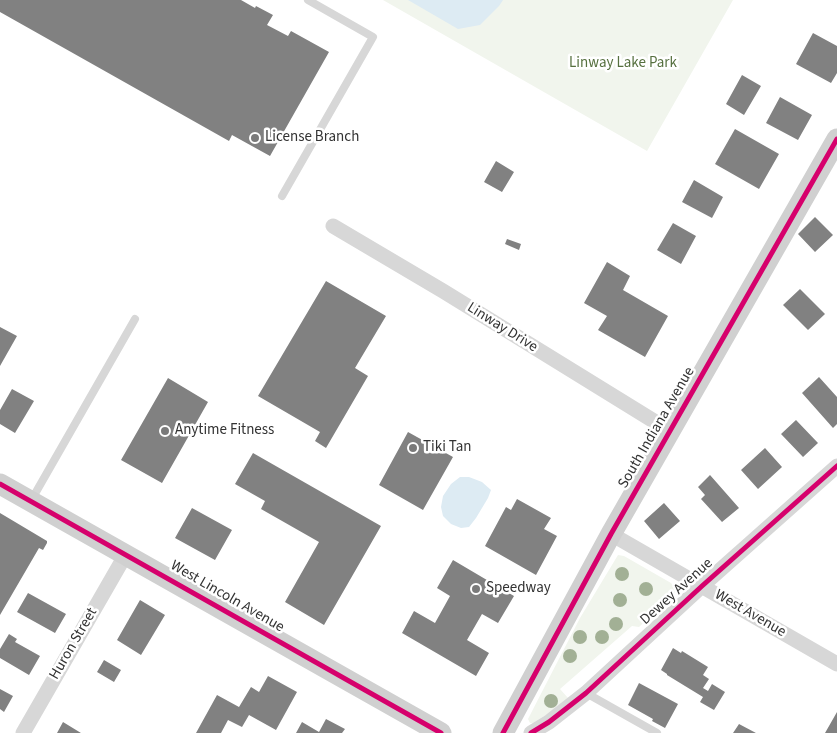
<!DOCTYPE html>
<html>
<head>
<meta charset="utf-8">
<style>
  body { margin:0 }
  canvas { display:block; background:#fff }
</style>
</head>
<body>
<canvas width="837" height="733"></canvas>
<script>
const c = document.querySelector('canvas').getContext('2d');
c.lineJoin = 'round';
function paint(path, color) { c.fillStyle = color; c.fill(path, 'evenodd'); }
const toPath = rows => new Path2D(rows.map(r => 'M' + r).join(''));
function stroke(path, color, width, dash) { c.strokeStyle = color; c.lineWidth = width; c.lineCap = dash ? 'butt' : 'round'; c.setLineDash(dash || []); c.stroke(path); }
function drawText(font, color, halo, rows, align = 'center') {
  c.font = font + ' "Source Sans 3",sans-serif'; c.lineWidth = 5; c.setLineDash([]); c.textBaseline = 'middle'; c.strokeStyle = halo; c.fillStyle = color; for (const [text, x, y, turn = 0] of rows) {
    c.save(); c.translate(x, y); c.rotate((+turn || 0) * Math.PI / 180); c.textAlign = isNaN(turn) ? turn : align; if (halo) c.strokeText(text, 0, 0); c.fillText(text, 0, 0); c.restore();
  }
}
const green = toPath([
  [383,0,733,0,647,151],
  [618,555,624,556,671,583,675,588,675,594,639,627,632,626,560,689,568,698,567,702,533,723,530,723,528,719,580,618]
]);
const water = toPath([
  [408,0,503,0,499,6,480,25,458,29],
  [460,477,469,477,482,482,491,490,488,498,476,518,469,527,461,528,451,524,443,516,441,507,443,496,451,484]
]);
const building = toPath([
  [0,0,241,0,255,8,256,6,273,15,267,25,288,36,291,31,329,52,270,156,232,135,229,141,0,12],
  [813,33,837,46,837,73,831,83,796,64],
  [742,75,761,86,744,115,726,104],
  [780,97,812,115,798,140,766,123],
  [735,129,779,154,759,189,715,164],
  [496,161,514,172,502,192,484,182],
  [694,180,723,197,712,218,682,202],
  [815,217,833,235,815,252,798,234],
  [673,223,696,236,681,264,657,250],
  [507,239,521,244,519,250,505,244],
  [607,262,630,276,623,290,668,316,645,357,598,330,607,316,584,303],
  [326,281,386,316,355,368,368,376,326,448,315,441,320,432,258,396],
  [800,289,825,314,808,330,783,305],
  [0,327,17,336,0,366],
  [819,377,837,397,837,424,833,428,802,393],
  [168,378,208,402,162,483,121,460],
  [12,389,34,401,15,433,0,424,0,410],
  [796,420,818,443,803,457,781,434],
  [408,432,453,457,423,510,379,485],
  [765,448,782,467,758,489,741,470],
  [253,453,381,526,324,625,285,602,319,542,261,509,265,501,235,484],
  [710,475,739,508,722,522,701,499,705,495,698,487],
  [517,499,551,518,544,529,557,536,536,575,485,546,506,507,511,510],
  [664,503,680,521,659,539,644,521],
  [192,508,232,530,215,560,175,538],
  [0,513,47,541,47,543,43,550,39,548,0,615],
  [453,560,514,596,498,623,482,614,467,640,489,653,476,676,402,633,414,611,435,623,450,596,437,588],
  [28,593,66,614,55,633,17,612],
  [140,600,165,615,141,655,117,640],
  [9,634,17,639,15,642,40,656,29,675,0,658,0,649],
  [673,648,681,653,682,651,708,667,703,675,709,679,703,688,708,691,712,684,725,692,714,710,700,702,703,697,667,675,667,674,661,670],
  [104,660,121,670,114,682,97,672],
  [268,676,297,692,276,730,249,715,242,727,228,720,221,733,196,733,217,695,239,707,251,687,259,692],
  [639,683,678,704,665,728,652,721,653,719,628,705],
  [0,689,13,696,4,712,0,709],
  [837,712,837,733,825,733],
  [326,719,345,729,342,733,296,733,302,722,319,732],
  [63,722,81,733,57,733],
  [739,724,756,733,733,733]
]);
const lane = toPath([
  [282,196,373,37,308,0],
  [32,499,135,319],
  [586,693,657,733]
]);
const street = toPath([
  [333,226,443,291,670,431],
  [611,534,837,664],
  [23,733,126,554],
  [531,733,549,722,586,693,702,586,837,466]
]);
const secondary = toPath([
  [0,484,441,733],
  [503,733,611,534,837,139]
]);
const cycleway = toPath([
  [0,484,441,733],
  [503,733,611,534,837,139],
  [531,733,549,722,586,693,702,586,837,466]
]);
const trees = [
  [622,574],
  [646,589],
  [620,600],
  [616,624],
  [580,637],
  [602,637],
  [570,656],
  [551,701]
];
const markers = [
  [255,138,5,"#7a7a7a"],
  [165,431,5,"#7a7a7a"],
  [413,448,5,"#7a7a7a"],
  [476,589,5,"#7a7a7a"]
];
const parkNames = [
  ["Linway Lake Park",623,64]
];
const poiNames = [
  ["License Branch",265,138],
  ["Anytime Fitness",175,431],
  ["Tiki Tan",423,448],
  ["Speedway",486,589]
];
const streetNames = [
  ["Linway Drive",502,328,32],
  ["South Indiana Avenue",657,428,-60],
  ["Dewey Avenue",677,592,-42],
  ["West Lincoln Avenue",227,597,30],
  ["West Avenue",750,614,30],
  ["Huron Street",74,644,-60]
];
paint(green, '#f1f5ed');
paint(water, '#ddebf3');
paint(building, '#818181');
stroke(lane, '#d7d7d7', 8);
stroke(street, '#d7d7d7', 15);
stroke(secondary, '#d0d0d0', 21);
stroke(cycleway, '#d6006c', 5);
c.fillStyle = '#a2b095';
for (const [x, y] of trees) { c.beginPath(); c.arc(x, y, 7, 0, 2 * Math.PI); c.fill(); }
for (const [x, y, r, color] of markers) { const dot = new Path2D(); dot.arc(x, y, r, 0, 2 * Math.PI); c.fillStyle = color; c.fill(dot); stroke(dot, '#fff', 2); }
drawText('15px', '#56703f', '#fff', parkNames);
drawText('15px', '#333', '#fff', poiNames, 'left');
drawText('15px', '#333', '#fff', streetNames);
</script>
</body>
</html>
